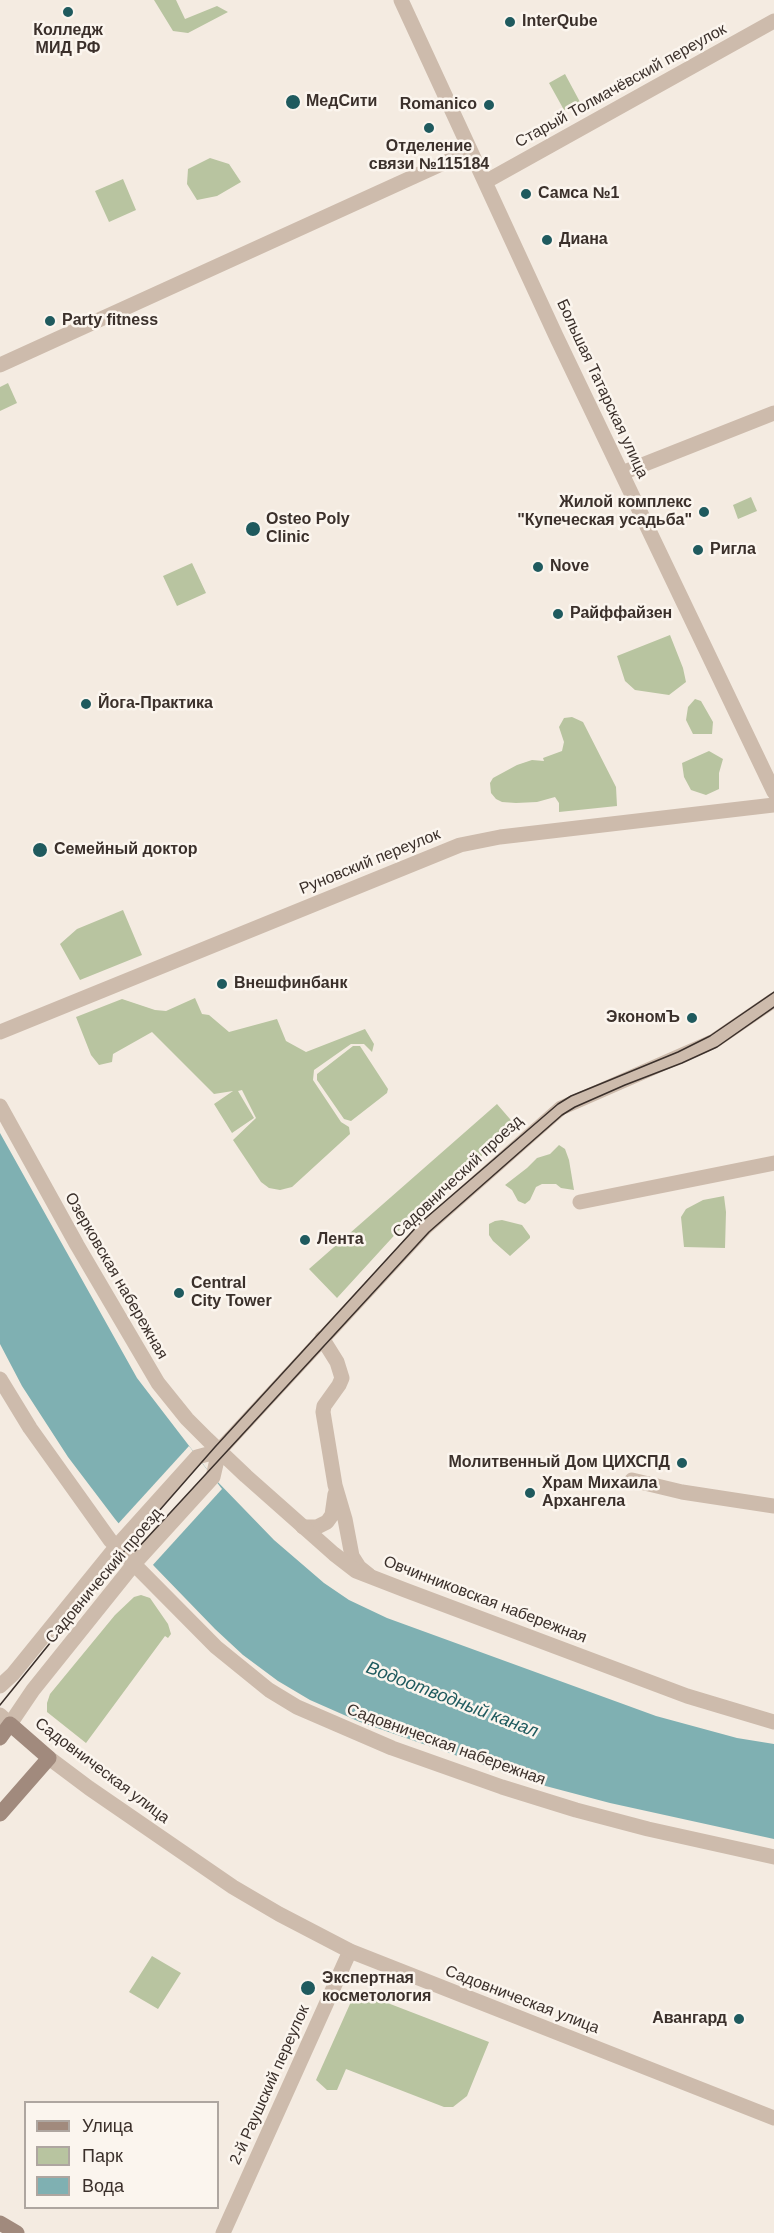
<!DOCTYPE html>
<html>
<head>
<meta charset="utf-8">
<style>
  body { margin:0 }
  #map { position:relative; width:774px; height:2233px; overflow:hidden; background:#f4ebe1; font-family:Helvetica,sans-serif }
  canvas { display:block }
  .legend { position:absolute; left:24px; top:2101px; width:195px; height:108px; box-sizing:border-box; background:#fbf5ee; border:2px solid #aea6a0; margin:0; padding:8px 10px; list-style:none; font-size:18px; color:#3b302b }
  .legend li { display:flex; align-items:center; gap:12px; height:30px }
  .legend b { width:30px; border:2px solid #aea6a0 }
</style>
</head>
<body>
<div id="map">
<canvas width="774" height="2233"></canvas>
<ul class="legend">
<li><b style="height:8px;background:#a18a7d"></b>Улица</li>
<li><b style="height:16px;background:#b8c4a0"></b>Парк</li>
<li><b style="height:16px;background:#7fb0b2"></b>Вода</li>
</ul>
</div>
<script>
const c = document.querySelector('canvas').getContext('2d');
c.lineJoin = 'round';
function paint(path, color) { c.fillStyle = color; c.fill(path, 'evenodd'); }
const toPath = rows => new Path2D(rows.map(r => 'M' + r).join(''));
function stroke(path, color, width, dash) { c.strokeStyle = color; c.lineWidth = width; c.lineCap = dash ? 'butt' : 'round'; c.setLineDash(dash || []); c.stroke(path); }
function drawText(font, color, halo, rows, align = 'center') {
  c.font = font + ' Helvetica,sans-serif'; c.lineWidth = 5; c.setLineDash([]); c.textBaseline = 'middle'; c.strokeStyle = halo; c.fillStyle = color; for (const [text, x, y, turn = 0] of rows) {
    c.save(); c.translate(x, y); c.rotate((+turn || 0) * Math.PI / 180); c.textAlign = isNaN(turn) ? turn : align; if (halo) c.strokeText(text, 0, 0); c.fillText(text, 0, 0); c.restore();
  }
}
const green = toPath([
  [154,0,176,0,185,19,217,6,228,12,188,33,173,31],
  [565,74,580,102,564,110,549,83],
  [210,158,229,164,241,182,217,196,197,200,187,184,188,169],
  [123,179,136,210,109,222,95,191],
  [8,383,17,403,0,411,0,387],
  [751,497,757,511,738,519,733,505],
  [192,563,206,593,177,606,163,576],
  [670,635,683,668,686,682,669,695,635,690,625,681,617,656],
  [695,699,701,701,713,722,712,734,693,734,686,720,688,707],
  [572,717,583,722,616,787,617,806,559,812,559,803,555,797,537,802,516,803,502,802,496,799,491,793,490,783,493,778,517,765,532,760,544,761,543,758,562,751,564,742,559,727,564,718],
  [709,751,723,759,719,773,719,789,706,795,691,790,684,777,682,763],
  [123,910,142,955,80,980,60,944,77,929],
  [195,998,202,1014,209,1015,229,1032,277,1019,286,1041,306,1052,365,1029,374,1044,372,1052,364,1044,351,1044,314,1070,313,1080,341,1122,349,1127,350,1134,292,1187,280,1190,269,1188,261,1182,233,1140,256,1118,242,1090,238,1091,254,1118,232,1133,214,1104,233,1091,214,1094,152,1032,113,1054,112,1062,99,1065,91,1055,76,1017,122,999,155,1010,166,1011],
  [353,1046,360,1046,388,1089,387,1093,351,1121,344,1119,317,1080,317,1074],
  [497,1104,516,1126,412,1216,337,1298,309,1269],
  [559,1145,565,1149,569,1160,574,1190,561,1188,556,1184,542,1184,536,1187,530,1200,525,1204,518,1201,512,1190,505,1185,527,1168,537,1158,550,1154],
  [724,1196,726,1212,725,1248,684,1247,681,1217,686,1209,703,1200],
  [502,1220,522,1225,530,1236,530,1238,510,1256,493,1241,489,1235,489,1224,495,1221],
  [141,1595,150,1598,168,1624,171,1634,168,1638,165,1636,86,1743,47,1712,47,1703,50,1694,115,1615,134,1597],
  [152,1956,181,1973,158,2009,129,1992],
  [359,1992,489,2042,467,2096,453,2107,444,2107,346,2069,337,2090,327,2090,316,2080,354,1995]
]);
const water = toPath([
  [0,1133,137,1378,213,1477,274,1540,324,1583,349,1600,387,1618,656,1716,737,1738,774,1744,774,1839,610,1803,538,1784,360,1722,310,1700,278,1681,243,1655,215,1629,154,1566,115,1519,68,1457,22,1386,0,1344]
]);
const pier = toPath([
  [189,1446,222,1489,151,1567,117,1525]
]);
const minor = toPath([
  [401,0,556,336,774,792],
  [485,182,774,21],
  [0,365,470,151],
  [622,473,774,413],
  [0,1032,460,845,500,837,774,805],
  [580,1202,774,1163],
  [322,1338,337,1362,342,1378,339,1385,324,1406,323,1412,335,1485,345,1519,352,1556,359,1567,369,1575],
  [219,1451,425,1228,561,1108,714,1041,774,1000],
  [632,1480,682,1492,774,1506],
  [303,1527,317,1527,327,1522,332,1515,335,1494],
  [223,2233,350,1951]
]);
const tertiary = toPath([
  [0,1106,77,1245,158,1383,187,1419,207,1439,246,1476,334,1554,356,1571,405,1590,687,1696,774,1722],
  [0,1379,30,1428,110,1540,216,1647,269,1690,297,1707,392,1748,502,1787,576,1810,648,1829,774,1857],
  [0,1686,13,1674,116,1547,197,1457,219,1451],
  [0,1715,10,1724,33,1690,134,1564,213,1477,219,1451],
  [49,1758,89,1788,233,1887,279,1914,350,1951,774,2118]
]);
const secondary = toPath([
  [0,1738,10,1724,49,1758,0,1814],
  [0,2223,17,2233]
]);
const tram = toPath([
  [135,1551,429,1232,562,1115,575,1107,625,1085,682,1063,717,1047,774,1007],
  [0,1705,130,1544,215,1447,420,1223,558,1104,571,1096,678,1052,710,1036,774,992]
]);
const markers = [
  [68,12,6,"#1f5a5e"],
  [510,22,6,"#1f5a5e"],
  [293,102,8,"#1f5a5e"],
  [489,105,6,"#1f5a5e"],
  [429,128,6,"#1f5a5e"],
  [526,194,6,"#1f5a5e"],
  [547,240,6,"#1f5a5e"],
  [50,321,6,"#1f5a5e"],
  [704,512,6,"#1f5a5e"],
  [253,529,8,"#1f5a5e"],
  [698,550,6,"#1f5a5e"],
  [538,567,6,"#1f5a5e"],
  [558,614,6,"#1f5a5e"],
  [86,704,6,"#1f5a5e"],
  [40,850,8,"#1f5a5e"],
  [222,984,6,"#1f5a5e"],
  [692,1018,6,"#1f5a5e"],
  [305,1240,6,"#1f5a5e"],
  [179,1293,6,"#1f5a5e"],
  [682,1463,6,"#1f5a5e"],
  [530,1493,6,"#1f5a5e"],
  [308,1988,8,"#1f5a5e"],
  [739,2019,6,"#1f5a5e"]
];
const poiNames = [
  ["InterQube",522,22],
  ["Колледж",68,31,"center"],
  ["МИД РФ",68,49,"center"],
  ["МедСити",306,102],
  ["Romanico",477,105,"right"],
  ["Отделение",429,147,"center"],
  ["связи №115184",429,165,"center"],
  ["Самса №1",538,194],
  ["Диана",559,240],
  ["Party fitness",62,321],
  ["Жилой комплекс",692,503,"right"],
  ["\"Купеческая усадьба\"",692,521,"right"],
  ["Osteo Poly",266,520],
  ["Clinic",266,538],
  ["Ригла",710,550],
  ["Nove",550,567],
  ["Райффайзен",570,614],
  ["Йога-Практика",98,704],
  ["Семейный доктор",54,850],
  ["Внешфинбанк",234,984],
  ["ЭкономЪ",680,1018,"right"],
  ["Лента",317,1240],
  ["Central",191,1284],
  ["City Tower",191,1302],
  ["Молитвенный Дом ЦИХСПД",670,1463,"right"],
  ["Храм Михаила",542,1484],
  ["Архангела",542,1502],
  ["Экспертная",322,1979],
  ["косметология",322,1997],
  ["Авангард",727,2019,"right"]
];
const streetNames = [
  ["Старый Толмачёвский переулок",621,86,-29],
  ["Большая Татарская улица",602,389,65],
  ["Руновский переулок",370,862,-22],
  ["Садовнический проезд",458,1177,-43],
  ["Озерковская набережная",116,1276,60],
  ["Садовнический проезд",104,1576,-50],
  ["Овчинниковская набережная",485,1600,21],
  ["Садовническая набережная",446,1745,20],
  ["Садовническая улица",102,1771,37],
  ["Садовническая улица",522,2000,21],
  ["2-й Раушский переулок",270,2085,-66]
];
const waterNames = [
  ["Водоотводный канал",452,1700,21]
];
paint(green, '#b8c4a0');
paint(water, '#7fb0b2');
paint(pier, '#f4ebe1');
stroke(minor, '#cdbbac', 15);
stroke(tertiary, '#cdbbac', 15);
stroke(secondary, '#a18a7d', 15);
stroke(tram, '#3b302b', 1.5);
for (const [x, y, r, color] of markers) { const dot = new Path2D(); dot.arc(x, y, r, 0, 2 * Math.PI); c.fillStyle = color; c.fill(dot); stroke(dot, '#fbf5ee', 2); }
drawText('bold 16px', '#3b302b', '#fbf5ee', poiNames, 'left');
drawText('16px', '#3b302b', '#fbf5ee', streetNames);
drawText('italic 18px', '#1f5a5e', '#fbf5ee', waterNames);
</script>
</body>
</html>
